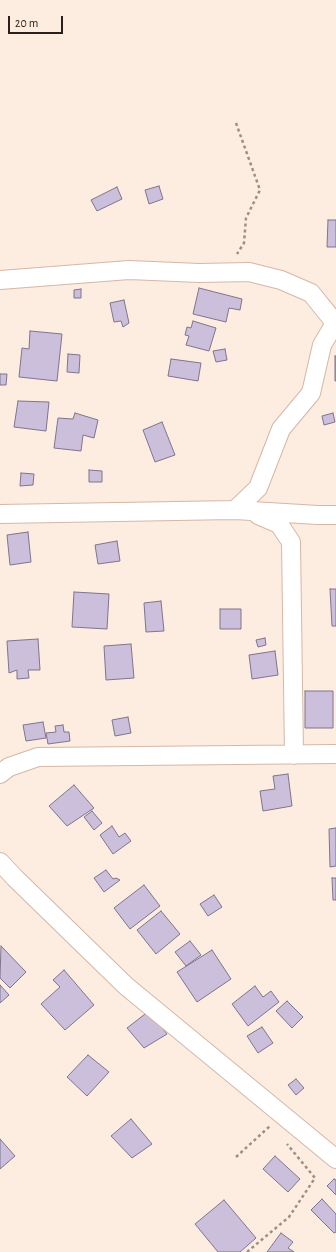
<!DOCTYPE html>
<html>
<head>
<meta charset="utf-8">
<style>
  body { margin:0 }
  #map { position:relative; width:336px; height:1252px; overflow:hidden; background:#fdece0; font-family:"Alegreya Sans",sans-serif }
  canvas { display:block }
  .scale { position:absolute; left:8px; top:16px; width:55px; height:18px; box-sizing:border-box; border:2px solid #2a2019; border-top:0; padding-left:5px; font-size:12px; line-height:14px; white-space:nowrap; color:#2a2019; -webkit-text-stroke:3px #fdece0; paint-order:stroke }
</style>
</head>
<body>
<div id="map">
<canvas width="336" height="1252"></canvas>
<div class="scale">20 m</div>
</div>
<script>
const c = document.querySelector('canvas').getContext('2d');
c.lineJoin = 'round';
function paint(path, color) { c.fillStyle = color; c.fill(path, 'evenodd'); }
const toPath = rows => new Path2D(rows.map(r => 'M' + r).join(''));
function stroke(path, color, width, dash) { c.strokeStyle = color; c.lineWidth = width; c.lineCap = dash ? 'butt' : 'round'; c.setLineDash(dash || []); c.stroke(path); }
const building = toPath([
  [159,186,163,199,149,204,145,190,159,186],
  [117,187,122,199,97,211,91,200,117,187],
  [328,220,336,220,336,247,327,247,328,220],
  [199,288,242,299,240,310,229,308,226,322,193,314,199,288],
  [81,289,81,298,74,298,74,290,81,289],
  [124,300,129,323,123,327,121,321,114,322,110,303,124,300],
  [193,321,216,328,209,351,186,345,189,336,185,335,187,327,191,328,193,321],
  [30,331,62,334,57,381,19,377,22,348,29,349,30,331],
  [225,349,227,360,216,362,213,351,225,349],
  [68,354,80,355,79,373,67,372,68,354],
  [335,356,336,356,336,381,335,381,335,356],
  [171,359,201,363,198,381,168,376,171,359],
  [0,374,7,374,6,385,0,385,0,374],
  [18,401,49,402,46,431,14,427,18,401],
  [75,413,98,420,94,438,83,435,81,451,54,448,58,418,73,419,75,413],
  [333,413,335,422,324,425,322,416,333,413],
  [162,422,175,455,155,462,143,430,162,422],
  [89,470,102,471,102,482,89,482,89,470],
  [21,473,34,474,33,485,20,486,21,473],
  [28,532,31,562,10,565,7,535,28,532],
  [117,541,120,561,98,564,95,545,117,541],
  [330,589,336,589,336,626,332,626,330,589],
  [74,592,109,594,107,629,72,627,74,592],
  [161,601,164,631,146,632,144,603,161,601],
  [220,609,241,609,241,629,220,629,220,609],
  [265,638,266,645,258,647,256,640,265,638],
  [38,639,40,670,28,670,29,678,17,679,17,670,9,673,7,641,38,639],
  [131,644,134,678,106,680,104,646,131,644],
  [275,651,278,675,252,679,249,655,275,651],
  [305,691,333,691,333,728,305,728,305,691],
  [128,717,131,733,115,736,112,720,128,717],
  [43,722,46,738,26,741,23,725,43,722],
  [63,725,64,732,69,732,70,741,48,744,46,733,56,732,55,726,63,725],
  [288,774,292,806,263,811,260,791,275,789,273,776,288,774],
  [74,785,94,808,67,826,49,806,74,785],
  [92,811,102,823,94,830,84,817,92,811],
  [112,826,119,837,125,833,131,841,113,854,100,835,112,826],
  [336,828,336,866,330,867,329,829,336,828],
  [106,870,113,879,116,878,120,880,104,892,94,878,106,870],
  [332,878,336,878,336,900,333,900,332,878],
  [144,885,160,906,130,929,114,908,144,885],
  [214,895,222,907,208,916,200,904,214,895],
  [161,911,180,934,156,954,137,930,161,911],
  [190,941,201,955,186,966,175,952,190,941],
  [1,946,26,972,10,988,0,978,1,946],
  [212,950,231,979,197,1002,177,972,212,950],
  [64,970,94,1005,65,1030,41,1004,60,987,53,980,64,970],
  [0,985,9,995,0,1003,0,985],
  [255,986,263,997,271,991,279,1002,248,1026,232,1004,255,986],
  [287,1001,303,1017,292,1028,276,1011,287,1001],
  [149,1011,167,1034,144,1048,127,1028,149,1011],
  [262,1027,273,1043,258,1053,247,1036,262,1027],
  [88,1055,109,1072,87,1096,67,1077,88,1055],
  [296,1079,304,1088,296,1095,288,1085,296,1079],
  [131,1119,152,1144,132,1158,111,1136,131,1119],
  [0,1139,15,1156,0,1169,0,1139],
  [275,1156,300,1179,288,1192,263,1169,275,1156],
  [334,1179,336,1180,336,1195,327,1186,334,1179],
  [322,1199,336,1214,336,1232,334,1233,311,1210,322,1199],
  [224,1200,256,1238,240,1252,218,1252,195,1224,224,1200],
  [281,1233,293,1242,288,1248,294,1252,267,1252,281,1233]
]);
const path = toPath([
  [236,123,260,190,246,218,244,243,237,254],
  [236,1157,270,1126],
  [247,1252,289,1217,315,1178,287,1144]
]);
const minor = toPath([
  [0,280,129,270,199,273,249,272,281,280,311,293,336,324],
  [235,510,258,488,281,429,311,393,322,345,335,323],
  [0,514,235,510,318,515,336,515],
  [258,515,279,524,291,542,294,755],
  [0,774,9,767,38,757,336,754],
  [0,862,15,878,126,986,336,1159]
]);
paint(building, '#cbbfdb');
stroke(building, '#7f748d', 1);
stroke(minor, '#d4b8a6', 20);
stroke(path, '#9d8f86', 2.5, [3, 3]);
stroke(minor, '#fff', 18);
</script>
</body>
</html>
